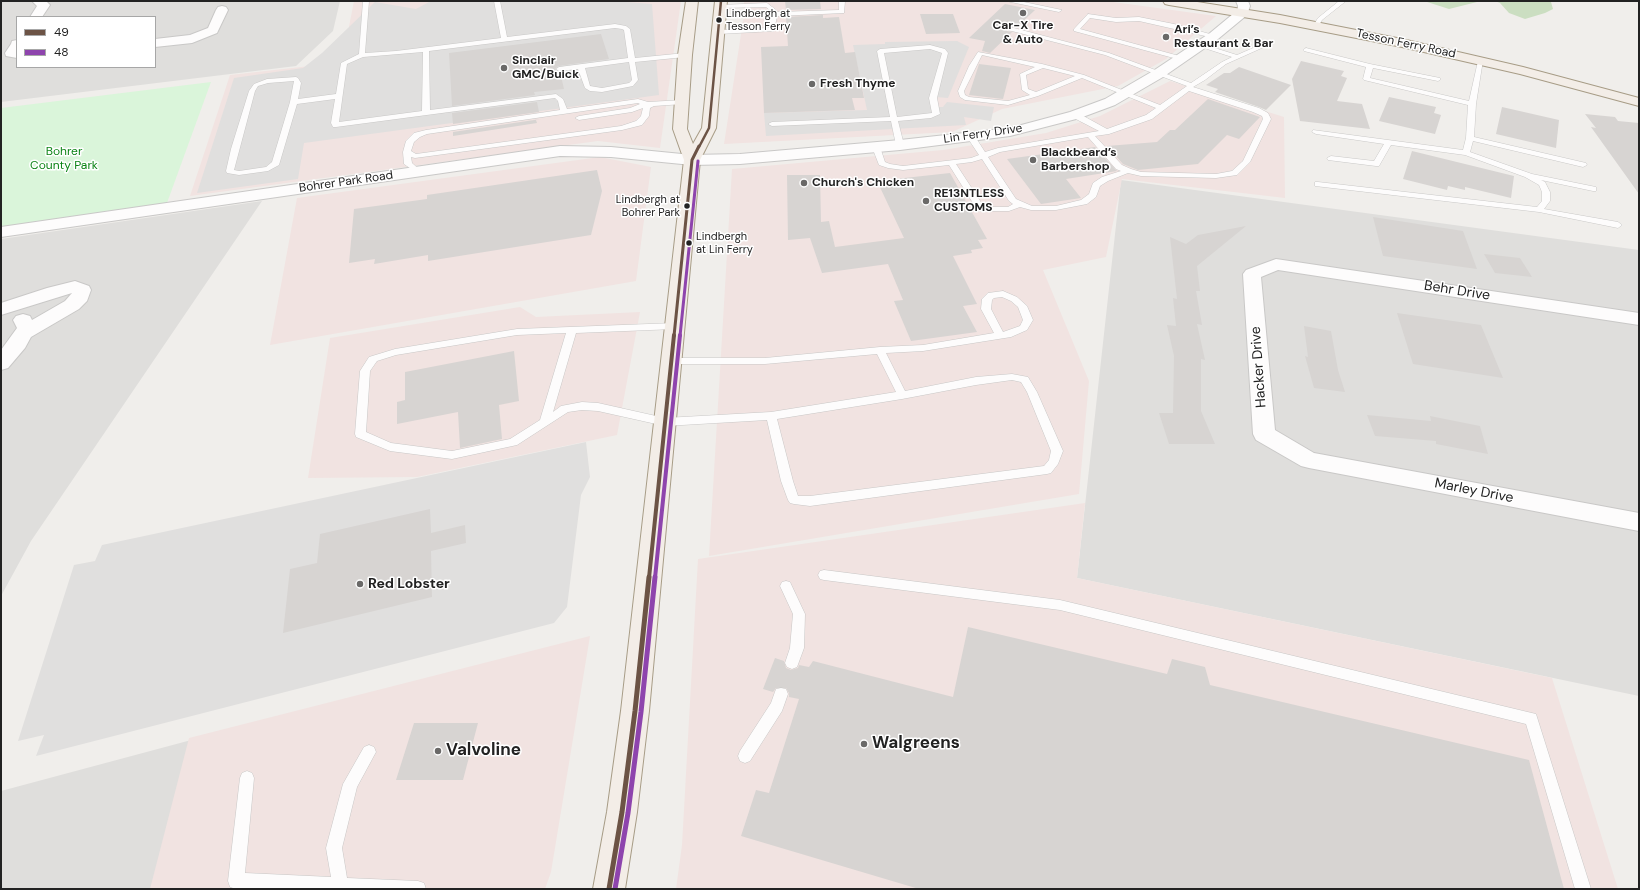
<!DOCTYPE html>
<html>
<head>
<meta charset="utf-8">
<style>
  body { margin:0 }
  #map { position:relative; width:1640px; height:890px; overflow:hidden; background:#f0eeeb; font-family:"DM Sans",sans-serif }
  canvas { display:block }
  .frame { position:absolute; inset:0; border:2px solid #222; pointer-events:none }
  .legend { position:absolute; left:16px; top:16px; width:140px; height:52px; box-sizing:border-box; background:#fff; border:1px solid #a7a7a7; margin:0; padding:5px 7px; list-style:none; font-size:12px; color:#222 }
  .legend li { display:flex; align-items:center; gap:8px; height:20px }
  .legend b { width:20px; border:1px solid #a7a7a7 }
</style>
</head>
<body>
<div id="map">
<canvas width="1640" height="890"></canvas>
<div class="frame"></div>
<ul class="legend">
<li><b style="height:5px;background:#6c5345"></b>49</li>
<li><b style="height:5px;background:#8e44ad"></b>48</li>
</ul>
</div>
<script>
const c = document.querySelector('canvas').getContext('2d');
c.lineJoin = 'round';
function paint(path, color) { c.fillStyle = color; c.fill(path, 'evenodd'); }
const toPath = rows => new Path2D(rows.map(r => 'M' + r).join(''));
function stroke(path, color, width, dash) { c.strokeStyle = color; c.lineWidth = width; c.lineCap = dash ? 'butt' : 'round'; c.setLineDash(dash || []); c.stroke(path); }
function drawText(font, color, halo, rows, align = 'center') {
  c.font = font + ' "DM Sans",sans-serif'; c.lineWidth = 3; c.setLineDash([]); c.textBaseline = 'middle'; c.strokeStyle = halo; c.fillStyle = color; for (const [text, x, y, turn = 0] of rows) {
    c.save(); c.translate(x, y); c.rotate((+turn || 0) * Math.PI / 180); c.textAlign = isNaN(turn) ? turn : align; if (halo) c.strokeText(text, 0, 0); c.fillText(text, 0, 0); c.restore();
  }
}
const residential = toPath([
  [1,1,340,1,333,31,296,66,1,102],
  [17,17,155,17,155,67,17,67],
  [1121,180,1639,250,1639,696,1077,578],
  [262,201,31,541,1,596,1,239],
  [195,739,168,889,1,889,1,791]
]);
const commercial = toPath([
  [354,1,681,1,660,148,598,141,190,196,230,75,328,64,346,42],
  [744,1,1106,1,1216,16,1166,59,1118,86,1002,109,952,132,724,144,744,15],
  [1170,81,1284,117,1285,198,1122,179,1106,257,1043,270,1089,381,1079,494,709,556,732,169,943,150,1046,133,1100,116],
  [600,157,651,167,636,281,270,345,297,198],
  [520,307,536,317,640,312,617,435,417,477,308,478,330,338],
  [1085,503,1077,578,1552,678,1618,889,676,889,682,845,698,559],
  [590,636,551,872,545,889,150,889,189,738]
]);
const forest = toPath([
  [1424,1,1481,1,1449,9],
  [1495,1,1548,1,1551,2,1553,9,1545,13,1525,19,1509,13,1500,3]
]);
const park = toPath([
  [211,82,167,203,1,228,1,108]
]);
const parking = toPath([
  [431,1,614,1,652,4,659,95,304,143,298,179,197,193,234,78,303,68,322,53,375,2,416,9],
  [957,41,969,47,948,98,936,97,935,99,939,107,943,107,947,102,994,107,991,121,964,117,966,125,766,136,764,113,867,110,853,45,885,44,885,42],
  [586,442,590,477,581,495,567,607,554,623,36,756,44,735,18,741,74,565,95,561,102,545]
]);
const building = toPath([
  [785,1,820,1,821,9,786,10],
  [1005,4,1035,10,1017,27,1010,26,1006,28,1007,31,1012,32,990,53,982,51,985,41,969,38],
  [920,14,953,14,960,33,926,34],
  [823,15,823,18,839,17,845,53,855,52,864,98,852,98,855,110,764,113,761,47,788,46,786,17],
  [601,34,609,59,558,66,555,69,560,72,564,89,534,92,535,95,452,106,449,53],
  [1301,61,1344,71,1341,76,1347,78,1337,101,1362,104,1370,129,1300,121,1292,79],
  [979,64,1011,68,1003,99,969,95],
  [1239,67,1291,85,1266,110,1259,107,1215,92,1218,89,1206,85,1224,73,1230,73],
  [1389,97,1436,107,1434,113,1441,115,1435,134,1379,121],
  [1208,99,1260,117,1239,139,1227,135,1198,164,1138,170,1123,164,1107,146,1157,142,1170,130,1175,130],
  [537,102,539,112,453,124,452,113],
  [1502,107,1559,120,1556,148,1496,134],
  [1585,114,1615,117,1618,121,1639,123,1639,194,1591,127,1596,128],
  [541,119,536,120,537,123,453,136,453,132],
  [1095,147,1117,171,1066,179,1081,198,1041,204,1007,159],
  [1412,151,1514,176,1511,198,1465,187,1465,190,1448,186,1447,190,1403,179],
  [597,170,602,191,591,235,428,261,428,255,374,264,375,259,349,263,354,209,427,199,427,195],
  [950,173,987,239,978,240,983,248,971,250,972,253,953,256,977,304,963,306,977,332,911,341,894,301,903,300,888,264,822,273,810,238,788,240,787,175,820,175,821,222,829,221,835,247,904,238,877,181],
  [1373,217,1463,231,1477,269,1383,256],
  [1246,226,1197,266,1200,291,1196,291,1202,325,1197,324,1205,360,1201,359,1201,411,1215,444,1169,444,1159,413,1173,413,1174,356,1167,325,1176,326,1173,298,1177,299,1170,237,1186,244,1198,235],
  [1484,254,1520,258,1532,277,1495,273],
  [1397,313,1481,325,1503,378,1413,364],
  [1304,326,1331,331,1338,370,1345,392,1314,388,1305,356,1308,357],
  [514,351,519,401,499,405,502,439,460,448,458,412,397,424,397,402,405,400,405,372],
  [1367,415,1431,421,1430,416,1480,426,1488,454,1436,444,1436,441,1375,436],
  [430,509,431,533,465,525,466,543,431,551,432,597,283,633,290,569,317,563,320,534],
  [968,627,1167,674,1172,659,1205,667,1210,685,1529,760,1564,889,919,889,741,836,756,790,769,793,799,699,789,697,789,693,786,688,776,688,773,692,763,689,775,658,784,661,786,668,791,670,798,668,799,665,809,667,813,661,953,697],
  [414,723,478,723,463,780,396,780]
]);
const service = toPath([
  [363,1,369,1,365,53,396,51,501,38,494,1,500,1,507,37,615,24,626,26,630,29,635,58,685,53,688,55,685,57,635,62,638,80,633,86,602,92,590,91,585,88,578,69,559,71,556,69,559,67,628,58,624,30,622,29,615,28,429,51,430,110,556,94,563,99,567,109,638,99,648,102,683,100,687,102,683,104,654,106,650,108,649,116,642,125,622,130,415,158,411,157,412,163,421,171,417,173,404,164,403,152,406,141,414,133,426,130,560,110,558,101,555,98,336,127,333,127,331,123,335,99,297,104,279,165,268,171,239,175,227,173,226,171,231,149,249,91,254,84,267,79,296,77,298,78,301,83,298,99,336,94,341,63,359,54,363,1],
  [423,52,422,111,339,122,347,64,363,57,423,52],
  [629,62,632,80,629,83,602,88,590,86,585,68,629,62],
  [294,81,290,102,272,162,266,167,239,171,234,170,255,91,258,86,268,83,294,81],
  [638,103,640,104,630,108,579,116,575,118,579,120,632,112,643,108,641,116,636,121,621,126,416,154,411,151,414,142,420,137,427,134,638,103],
  [839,1,845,1,844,13,777,16,774,31,719,34,716,32,719,30,769,28,771,11,766,7,721,8,719,7,719,5,767,3,776,10,777,12,839,10,839,1],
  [1006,1,1019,1,1062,10,1059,12,1006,1],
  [1339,1,1346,1,1322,20,1318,27,1314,27,1313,26,1318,18,1339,1],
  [1088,14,1116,18,1139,17,1174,24,1217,36,1214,38,1139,21,1116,22,1090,18,1080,29,1183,57,1184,58,1181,60,1074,31,1074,29,1088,14],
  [1010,27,1109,53,1191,83,1222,62,1232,57,1198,46,1198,44,1202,44,1237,55,1260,45,1264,45,1264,47,1226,64,1205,80,1193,87,1259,108,1268,113,1271,119,1250,162,1237,175,1216,178,1141,176,1128,173,1108,181,1100,186,1096,197,1087,204,1056,210,1031,210,1020,207,1009,211,978,211,949,165,903,170,888,168,879,165,872,147,876,145,880,147,885,162,890,164,903,166,971,158,979,155,967,137,968,135,974,135,985,152,998,148,1099,131,1072,117,1072,113,1078,113,1107,129,1146,115,1156,108,1082,78,1038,96,1008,105,965,100,960,97,958,91,969,66,978,52,1042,64,1084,75,1160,105,1187,86,1105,55,1008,30,1007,29,1010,27],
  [982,55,1035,67,1020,74,1022,90,1030,95,1008,101,969,97,965,95,964,91,982,55],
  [1043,68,1075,76,1036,92,1028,89,1026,75,1043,68],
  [1189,91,1253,112,1262,116,1263,119,1243,161,1232,171,1216,174,1141,172,1131,169,1122,165,1095,136,1109,134,1152,119,1189,91],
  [1088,137,1116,169,1121,171,1102,177,1093,183,1089,194,1081,200,1056,206,1032,206,1016,199,988,157,1000,152,1088,137],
  [982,159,1009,201,1013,204,1008,207,984,207,956,164,972,162,982,159],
  [930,45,945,49,948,53,937,98,940,114,931,118,898,121,904,145,903,147,897,147,896,145,891,121,772,126,768,124,772,122,890,117,877,51,880,49,930,45],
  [930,49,942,53,929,98,932,113,897,117,884,53,930,49],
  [1306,48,1370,64,1440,78,1440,80,1438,81,1373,68,1370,78,1469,101,1478,61,1483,60,1476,104,1474,137,1586,163,1587,165,1583,167,1473,141,1470,152,1532,174,1596,187,1596,191,1593,191,1541,180,1545,182,1550,192,1550,201,1544,209,1618,222,1622,225,1618,228,1539,212,1315,186,1315,182,1318,182,1537,207,1542,201,1542,192,1539,185,1525,177,1465,155,1391,145,1379,166,1376,166,1328,160,1327,158,1331,156,1374,161,1384,144,1316,134,1312,132,1313,130,1463,150,1466,138,1468,105,1364,80,1363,79,1366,67,1304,51,1303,50,1306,48],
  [1003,291,1017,297,1027,306,1033,320,1027,330,1011,337,923,351,886,353,905,391,976,377,1012,374,1028,377,1037,392,1063,451,1058,464,1051,473,1047,474,810,506,794,504,790,503,788,500,781,481,767,420,665,426,598,411,582,410,568,412,517,445,452,459,390,451,356,437,355,434,360,371,369,357,395,349,517,329,675,323,680,326,675,329,576,333,553,412,561,406,582,402,598,403,665,418,771,412,896,392,877,354,765,364,671,364,666,361,671,358,765,358,880,347,923,345,994,333,981,309,982,299,988,293,1003,291],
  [1002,297,1011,301,1018,307,1023,320,1020,326,1003,332,991,309,992,300,994,298,1002,297],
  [566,333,540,420,510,439,452,451,391,443,366,432,370,371,377,361,396,355,517,335,566,333],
  [1012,380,1021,382,1027,392,1051,451,1049,460,1044,466,810,496,798,496,793,481,777,419,902,399,976,385,1012,380],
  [824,570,1060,600,1536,714,1591,889,1575,889,1526,724,1060,610,824,580,820,579,818,575,820,571,824,570],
  [786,581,790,582,805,614,804,648,797,667,792,669,787,667,785,663,790,648,793,614,780,586,782,582,786,581],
  [781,688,786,689,788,694,782,711,750,761,745,763,740,761,738,756,740,751,771,703,776,689,781,688],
  [369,745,374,747,376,752,357,787,342,848,347,878,418,881,424,883,426,889,236,889,230,887,228,881,240,778,242,773,247,771,252,773,254,778,245,873,331,877,326,848,343,784,364,747,369,745]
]);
const minor = toPath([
  [32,1,46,1,50,5,42,17,30,17,37,6,32,1],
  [222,6,226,7,228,10,217,33,192,43,155,47,155,39,190,35,208,28,216,10,218,7,222,6],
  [1243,8,1247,9,1249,12,1247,15,1218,39,1163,77,1115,105,1080,118,1010,136,900,150,740,164,692,165,611,157,560,156,1,237,1,227,560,146,611,147,692,155,740,154,900,140,1010,128,1070,112,1105,99,1153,71,1210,33,1239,9,1243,8],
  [17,40,17,58,6,56,5,53,11,44,12,41,17,40],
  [1276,259,1639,313,1639,325,1278,270,1261,277,1275,430,1314,453,1639,513,1639,531,1309,468,1301,466,1256,440,1253,434,1243,274,1246,270,1276,259],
  [75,281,89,286,91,290,87,301,79,309,31,337,25,348,8,368,1,370,1,350,17,328,13,320,16,316,23,314,30,316,32,320,65,301,72,293,1,315,1,303,47,288,75,281]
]);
const tertiary = toPath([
  [1236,1,1248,1,1250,6,1247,15,1239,15,1237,12,1238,6,1236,1]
]);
const primary = toPath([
  [686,1,698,1,692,55,687,129,693,144,702,128,715,1,727,1,716,128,700,160,649,711,637,812,625,889,593,889,607,812,621,711,684,160,673,129,678,55,686,1],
  [1163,1,1191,1,1280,15,1402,39,1523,67,1639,98,1639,106,1520,74,1402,47,1280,23,1169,5,1165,4,1163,1]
]);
const bus1Far3 = toPath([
  [699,147,709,128,721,1]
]);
const bus1Far2 = toPath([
  [674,336,692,160,699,146]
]);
const bus1Far1 = toPath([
  [649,578,674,335]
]);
const bus1 = toPath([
  [609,889,622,812,635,711,649,577]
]);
const bus2Far2 = toPath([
  [680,336,698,161]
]);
const bus2Far1 = toPath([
  [655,578,680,335]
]);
const bus2 = toPath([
  [615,889,628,813,641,712,655,577]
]);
const markers = [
  [1023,13,4,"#6a6968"],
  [719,20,3.5,"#222"],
  [1166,37,4,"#6a6968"],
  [504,68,4,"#6a6968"],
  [812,84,4,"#6a6968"],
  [1033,160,4,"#6a6968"],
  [804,183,4,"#6a6968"],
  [926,201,4,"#6a6968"],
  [687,206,3.5,"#222"],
  [689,243,3.5,"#222"],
  [360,584,4,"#6a6968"],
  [864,744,4,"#6a6968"],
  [438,751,4,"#6a6968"]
];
const farBusnames = [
  ["Lindbergh at",726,14],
  ["Tesson Ferry",726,27],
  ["Lindbergh at",680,200,"right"],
  ["Bohrer Park",680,213,"right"],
  ["Lindbergh",696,237],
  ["at Lin Ferry",696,250]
];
const farPoinames = [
  ["Car-X Tire",1023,26,"center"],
  ["& Auto",1023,40,"center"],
  ["Ari’s",1174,30],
  ["Restaurant & Bar",1174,44],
  ["Sinclair",512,61],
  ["GMC/Buick",512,75],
  ["Fresh Thyme",820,84],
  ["Blackbeard’s",1041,153],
  ["Barbershop",1041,167],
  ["Church's Chicken",812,183],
  ["RE13NTLESS",934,194],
  ["CUSTOMS",934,208]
];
const farStreetnames = [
  ["Tesson Ferry Road",1406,44,12],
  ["Lin Ferry Drive",983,134,-8],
  ["Bohrer Park Road",346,182,-8]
];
const farParknames = [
  ["Bohrer",64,152],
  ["County Park",64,166]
];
const streetNames = [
  ["Behr Drive",1457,291,9],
  ["Hacker Drive",1259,367,-94],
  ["Marley Drive",1474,491,11]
];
const poiNames = [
  ["Red Lobster",368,584]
];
const nearPoinames = [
  ["Walgreens",872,744],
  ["Valvoline",446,751]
];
paint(residential, '#dfdedc');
paint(commercial, '#f1e3e1');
paint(forest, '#cbdec1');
paint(park, '#daf5da');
paint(parking, '#e0dfde');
paint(building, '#d7d4d2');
stroke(service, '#c9c8c7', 1);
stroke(minor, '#c9c8c7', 2);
stroke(tertiary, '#c9c8c7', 2);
stroke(primary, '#a79c86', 2);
paint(service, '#fdfcfc');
paint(minor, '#fdfcfc');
paint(tertiary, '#fdfcfc');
paint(primary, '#f3ede7');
stroke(bus1Far3, '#6c5345', 2.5);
stroke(bus1Far2, '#6c5345', 3);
stroke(bus1Far1, '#6c5345', 4);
stroke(bus1, '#6c5345', 5);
stroke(bus2Far2, '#8e44ad', 3);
stroke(bus2Far1, '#8e44ad', 4);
stroke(bus2, '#8e44ad', 5);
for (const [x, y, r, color] of markers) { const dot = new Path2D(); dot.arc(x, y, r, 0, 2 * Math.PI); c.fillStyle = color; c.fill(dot); stroke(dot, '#fff', 1.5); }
drawText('11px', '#222', '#fff', farBusnames, 'left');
drawText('bold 12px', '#222', '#fff', farPoinames, 'left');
drawText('12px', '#222', '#fff', farStreetnames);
drawText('12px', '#0c8416', '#fff', farParknames);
drawText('14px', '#222', '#fff', streetNames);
drawText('bold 14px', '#222', '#fff', poiNames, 'left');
drawText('bold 17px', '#222', '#fff', nearPoinames, 'left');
</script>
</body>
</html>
